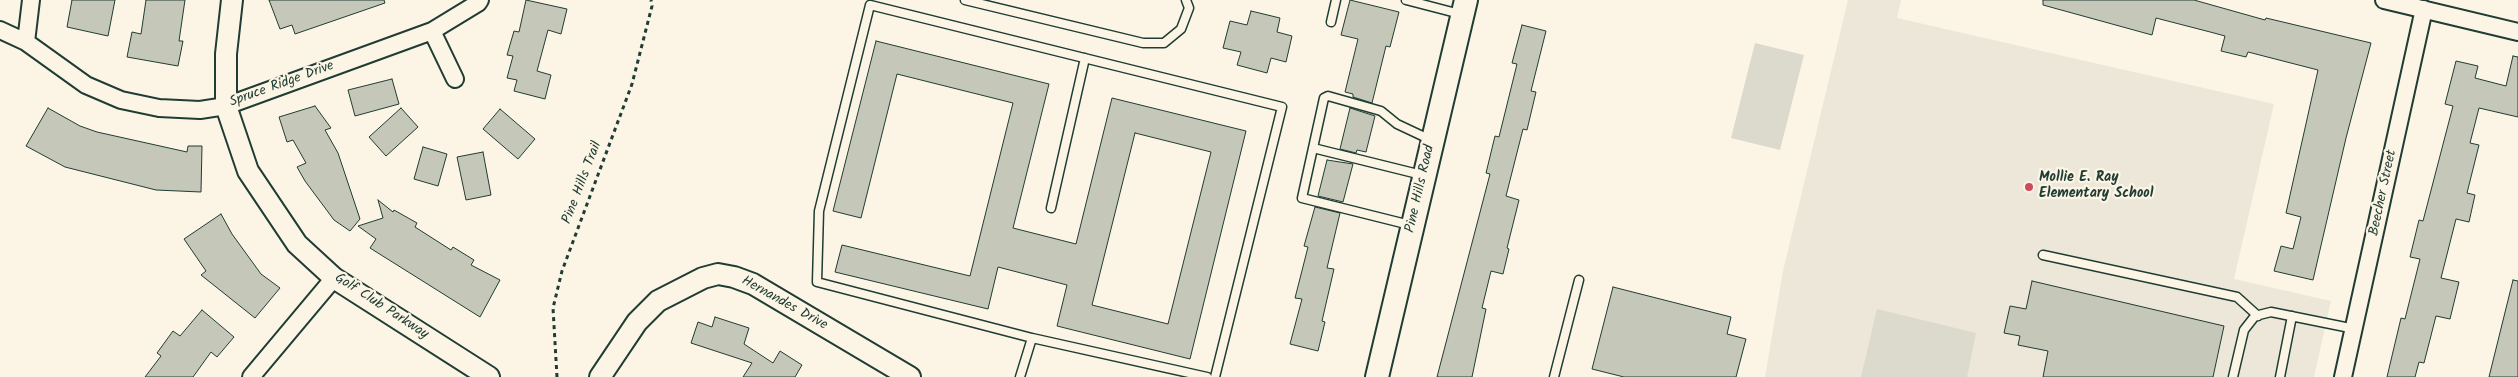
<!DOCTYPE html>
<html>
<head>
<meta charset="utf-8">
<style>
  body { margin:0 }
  canvas { display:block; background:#fcf5e5 }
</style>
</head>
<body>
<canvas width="2518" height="377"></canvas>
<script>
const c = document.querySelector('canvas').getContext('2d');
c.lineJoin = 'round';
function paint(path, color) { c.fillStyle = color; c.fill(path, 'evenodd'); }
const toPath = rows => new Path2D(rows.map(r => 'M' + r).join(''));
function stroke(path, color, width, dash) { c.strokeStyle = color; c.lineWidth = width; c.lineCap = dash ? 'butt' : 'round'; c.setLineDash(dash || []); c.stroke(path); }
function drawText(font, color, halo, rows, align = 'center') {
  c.font = font + ' Kalam,sans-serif'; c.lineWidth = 4.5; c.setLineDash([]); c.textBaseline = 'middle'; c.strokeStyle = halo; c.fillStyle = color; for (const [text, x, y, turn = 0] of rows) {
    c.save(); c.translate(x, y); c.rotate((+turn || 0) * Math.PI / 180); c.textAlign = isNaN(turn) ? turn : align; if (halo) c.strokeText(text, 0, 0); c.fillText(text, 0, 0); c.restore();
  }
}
const built = toPath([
  [1848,0,1901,0,1897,18,2274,104,2234,279,2331,301,2314,377,1765,377,1783,271]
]);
const green = toPath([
  [1755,43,1804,55,1780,150,1731,138],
  [1877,309,1976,333,1967,377,1861,377]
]);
const building = toPath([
  [72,0,115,0,108,36,67,27,72,0],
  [146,0,185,0,179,41,183,41,178,66,127,57,132,32,141,34,146,0],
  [269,0,384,0,385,3,295,34,292,25,280,29,269,0],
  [526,0,567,9,561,34,548,30,537,71,551,75,545,99,514,91,517,80,507,78,513,56,507,55,514,31,519,32,526,0],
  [1350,0,1399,12,1390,47,1386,46,1372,103,1353,97,1353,94,1345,92,1358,39,1341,35,1350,0],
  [2043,0,2194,0,2265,20,2266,18,2371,43,2346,138,2313,280,2274,271,2281,246,2293,249,2301,217,2286,213,2318,70,2248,52,2246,57,2221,51,2225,36,2214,33,2156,18,2152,35,2043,5,2043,0],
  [1251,11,1280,18,1277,32,1292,36,1286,62,1271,58,1267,73,1237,65,1241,52,1223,48,1230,21,1247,25,1251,11],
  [1522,25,1546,31,1531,91,1536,92,1527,130,1523,129,1506,196,1519,200,1507,248,1509,249,1503,274,1491,271,1482,308,1486,309,1472,377,1437,377,1490,174,1486,173,1495,136,1499,137,1517,64,1512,63,1522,25],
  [876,41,1049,84,1013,228,1076,244,1112,98,1246,131,1190,359,1057,326,1067,285,998,267,988,309,835,272,842,245,970,276,1013,103,897,74,861,218,833,211,876,41],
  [1135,133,1211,152,1168,324,1092,305,1135,133],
  [2513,56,2518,57,2518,117,2479,108,2470,143,2479,145,2467,193,2475,195,2469,222,2456,219,2441,278,2459,282,2450,319,2436,316,2424,363,2419,362,2415,377,2387,377,2401,318,2405,319,2420,259,2410,257,2419,220,2423,221,2453,106,2445,104,2456,61,2478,66,2475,78,2506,86,2513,56],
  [392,79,399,104,355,116,348,90,392,79],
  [315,106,331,128,325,130,338,153,360,219,350,231,334,220,305,181,297,167,306,163,293,140,287,142,279,117,315,106],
  [48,108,80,126,97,132,187,152,188,146,202,146,201,192,156,190,65,167,26,146,48,108],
  [401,108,418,127,386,156,369,137,401,108],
  [1350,108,1375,116,1366,152,1357,150,1356,153,1340,149,1350,108],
  [500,109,535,139,518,159,483,129,500,109],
  [423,147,447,154,438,186,414,179,423,147],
  [483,152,491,195,466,200,457,157,483,152],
  [1327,160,1353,164,1343,202,1318,196,1327,160],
  [378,200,393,212,394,210,417,223,415,227,451,250,453,247,474,260,471,265,500,280,480,317,370,248,376,239,358,226,383,218,378,200],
  [1315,207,1340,213,1327,268,1334,269,1322,321,1325,322,1318,351,1290,344,1302,299,1295,298,1308,247,1304,246,1315,207],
  [221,214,232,234,261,274,280,288,255,318,201,275,206,271,184,239,221,214],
  [2513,280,2518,281,2518,377,2489,377,2513,280],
  [2032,281,2224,326,2213,377,2043,377,2048,351,2018,345,2020,336,2004,333,2010,306,2026,309,2032,281],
  [1613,287,1731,317,1727,334,1746,339,1736,377,1624,377,1592,369,1613,287],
  [202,310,234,337,217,357,211,352,193,377,145,377,161,356,157,353,173,331,180,336,202,310],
  [715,317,749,328,744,344,773,363,780,351,802,365,795,377,743,377,752,363,691,343,698,322,712,327,715,317]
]);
const path = toPath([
  [557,377,553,308,562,271,632,84,652,6,651,0]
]);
const service = toPath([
  [965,0,1143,43,1164,43,1181,29,1189,8,1186,0],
  [1406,0,1460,14],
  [1331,22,1336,0],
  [1313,148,1422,175],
  [1051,208,1085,58],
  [1410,225,1302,198,1324,98,1328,96,1381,111,1397,124,1431,140],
  [2043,255,2237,297,2258,316],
  [1020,377,1032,338],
  [1207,377,1032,338,817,282,819,211,870,5,1282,107,1215,377],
  [1554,377,1579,280],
  [2233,377,2244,330,2255,316,2271,312,2355,329],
  [2280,377,2292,316]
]);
const minor = toPath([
  [2384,0,2518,32],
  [0,30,26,42,86,85,121,100,159,108,200,110,226,106,432,31,478,3,480,0],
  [432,31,455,79],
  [26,42,31,0],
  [251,377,334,278],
  [2343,377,2424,9]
]);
const tertiary = toPath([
  [232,0,226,54,226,106,248,171,297,244,334,278,489,377],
  [600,377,637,322,658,301,703,278,718,274,734,277,753,284,910,377]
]);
const secondary = toPath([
  [1377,377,1466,0]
]);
const markers = [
  [2029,187,5,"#d1495b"]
];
const streetNames = [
  ["Spruce Ridge Drive",282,85,-20],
  ["Pine Hills Trail",583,183,-69],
  ["Pine Hills Road",1421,189,-77],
  ["Beecher Street",2384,193,-78],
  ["Hernandes Drive",784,304,29],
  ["Golf Club Parkway",381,307,33]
];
const poiNames = [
  ["Mollie E. Ray",2039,179],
  ["Elementary School",2039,195]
];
paint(built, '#ece7d8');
paint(green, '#dcdacc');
paint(building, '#c5c7b9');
stroke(building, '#1f3d34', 1);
stroke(service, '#1f3d34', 11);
stroke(minor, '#1f3d34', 20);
stroke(tertiary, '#1f3d34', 24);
stroke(secondary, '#1f3d34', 26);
stroke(path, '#1f3d34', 3, [4, 4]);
stroke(service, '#fcf5e5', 8);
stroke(minor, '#fcf5e5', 16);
stroke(tertiary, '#fcf5e5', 20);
stroke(secondary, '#fcf5e5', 22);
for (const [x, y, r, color] of markers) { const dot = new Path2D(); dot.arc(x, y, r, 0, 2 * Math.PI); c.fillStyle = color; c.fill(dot); stroke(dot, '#fcf5e5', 2); }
drawText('14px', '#1f3d34', '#fcf5e5', streetNames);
drawText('bold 14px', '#1f3d34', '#fcf5e5', poiNames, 'left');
</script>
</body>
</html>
